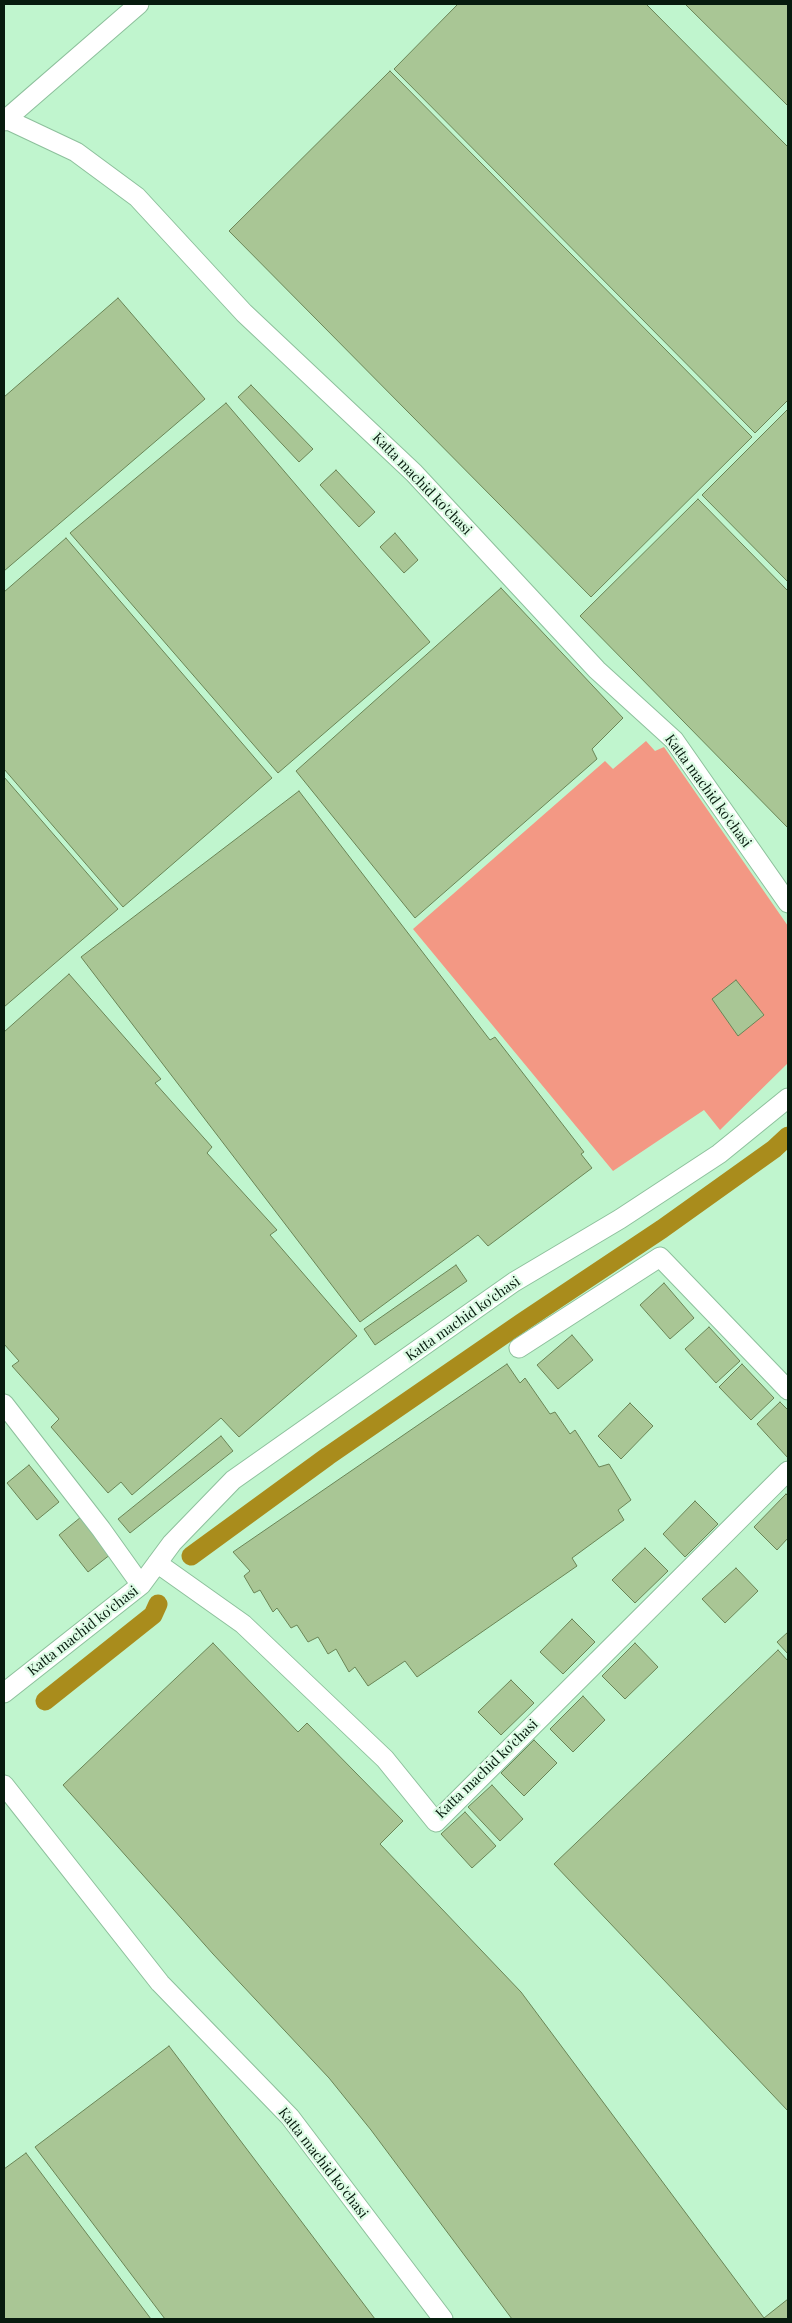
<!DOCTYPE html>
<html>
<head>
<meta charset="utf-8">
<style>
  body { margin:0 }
  #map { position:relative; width:792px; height:2323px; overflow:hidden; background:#c0f5ce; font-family:"Playfair Display",serif }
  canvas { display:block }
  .frame { position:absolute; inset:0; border:5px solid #071b0e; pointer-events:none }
</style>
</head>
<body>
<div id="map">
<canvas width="792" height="2323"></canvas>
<div class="frame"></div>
</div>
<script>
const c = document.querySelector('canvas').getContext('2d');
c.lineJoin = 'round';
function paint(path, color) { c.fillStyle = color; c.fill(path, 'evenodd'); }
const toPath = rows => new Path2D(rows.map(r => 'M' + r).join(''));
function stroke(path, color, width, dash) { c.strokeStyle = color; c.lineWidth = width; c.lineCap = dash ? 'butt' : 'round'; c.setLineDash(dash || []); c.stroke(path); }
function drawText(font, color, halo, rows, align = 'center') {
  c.font = font + ' "Playfair Display",serif'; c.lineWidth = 4.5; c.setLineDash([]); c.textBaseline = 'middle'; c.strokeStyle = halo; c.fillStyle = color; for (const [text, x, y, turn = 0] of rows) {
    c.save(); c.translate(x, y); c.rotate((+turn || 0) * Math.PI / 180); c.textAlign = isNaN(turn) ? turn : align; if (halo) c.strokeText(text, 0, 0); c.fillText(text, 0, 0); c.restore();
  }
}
const green = toPath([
  [646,741,655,751,664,747,788,926,788,1063,720,1130,704,1110,613,1171,413,929,605,761,613,769]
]);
const canal = toPath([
  [191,1556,328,1456,521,1323,662,1229,774,1149,788,1136],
  [45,1701,153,1615,158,1604]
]);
const building = toPath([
  [458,4,646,4,788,147,788,400,755,433,394,69,458,4],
  [685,4,788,4,788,106,685,4],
  [390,71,752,437,591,597,229,231,390,71],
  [118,298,205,399,4,571,4,397,118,298],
  [251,385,313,449,299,462,238,397,251,385],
  [226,403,430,642,278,773,70,533,226,403],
  [788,409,788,582,702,495,788,409],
  [336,470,375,512,359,527,320,485,336,470],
  [698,499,788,591,788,828,580,616,698,499],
  [395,533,418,560,404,573,380,547,395,533],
  [66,538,272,778,123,907,4,769,4,592,66,538],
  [501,588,623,718,592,749,597,759,415,918,296,771,501,588],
  [4,777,118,909,4,1007,4,777],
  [299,791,490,1040,495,1037,584,1152,581,1154,592,1168,488,1246,478,1235,360,1322,81,957,299,791],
  [69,974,161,1079,155,1083,212,1147,207,1153,277,1230,270,1235,357,1336,239,1437,221,1418,132,1495,121,1482,108,1493,51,1427,59,1419,12,1366,19,1361,4,1344,4,1032,69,974],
  [736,980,764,1015,738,1036,712,999,736,980],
  [456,1265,467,1281,375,1345,364,1329,456,1265],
  [664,1283,694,1318,670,1339,640,1305,664,1283],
  [709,1327,740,1361,716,1383,685,1349,709,1327],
  [572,1335,593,1360,558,1389,537,1365,572,1335],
  [507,1364,520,1383,525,1378,550,1414,555,1412,570,1434,575,1430,599,1467,609,1464,631,1500,618,1510,624,1520,572,1558,577,1566,417,1677,405,1661,368,1686,355,1667,349,1672,336,1649,328,1654,318,1637,308,1642,297,1625,291,1628,277,1608,273,1612,260,1590,254,1593,244,1576,250,1571,233,1552,507,1364],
  [742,1364,774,1398,751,1420,719,1387,742,1364],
  [780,1402,788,1410,788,1458,757,1424,780,1402],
  [630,1403,653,1426,621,1459,598,1436,630,1403],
  [221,1436,233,1451,130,1533,118,1519,221,1436],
  [29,1465,59,1502,37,1520,7,1483,29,1465],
  [786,1494,788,1496,788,1538,777,1550,754,1527,786,1494],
  [695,1501,718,1524,685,1557,663,1534,695,1501],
  [81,1517,111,1554,88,1572,59,1535,81,1517],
  [645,1548,668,1571,635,1603,612,1580,645,1548],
  [736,1568,758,1591,725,1623,702,1599,736,1568],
  [572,1619,595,1642,563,1674,540,1652,572,1619],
  [788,1632,788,1654,777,1642,788,1632],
  [213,1643,298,1732,307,1723,403,1821,380,1844,521,1992,764,2318,788,2299,788,2319,512,2319,371,2130,329,2078,213,1954,63,1785,213,1643],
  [635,1643,658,1667,625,1699,602,1676,635,1643],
  [778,1650,788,1661,788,2111,554,1864,778,1650],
  [511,1680,534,1703,501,1735,478,1712,511,1680],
  [583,1696,605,1720,573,1752,550,1729,583,1696],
  [534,1740,557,1763,524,1796,501,1773,534,1740],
  [492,1785,523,1819,500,1841,468,1807,492,1785],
  [465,1812,496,1846,472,1868,441,1834,465,1812],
  [169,2046,375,2319,165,2319,35,2147,169,2046],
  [26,2153,151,2319,4,2319,4,2169,26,2153]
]);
const minor = toPath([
  [6,119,76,152,137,197,244,313,414,473,597,670,674,740,788,903],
  [4,121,139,4],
  [519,1348,660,1257,788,1390],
  [4,1404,101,1529,141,1585],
  [157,1563,243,1624,385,1759,436,1822,788,1471],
  [4,1693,141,1585,172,1543,233,1480,514,1282,620,1219,719,1154,788,1098],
  [4,1785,160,1983,290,2117,443,2319]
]);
const streetNames = [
  ["Katta machid ko'chasi",422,484,46],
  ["Katta machid ko'chasi",708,791,54],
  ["Katta machid ko'chasi",463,1319,-35],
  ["Katta machid ko'chasi",83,1631,-38],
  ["Katta machid ko'chasi",487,1769,-44],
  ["Katta machid ko'chasi",323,2163,52]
];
paint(green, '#f39884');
stroke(canal, '#a98c1c', 19);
paint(building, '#a9c695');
stroke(building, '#6a8556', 1);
stroke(minor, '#8dc09c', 21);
stroke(minor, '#fff', 19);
drawText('14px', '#071b0e', '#ddfce5', streetNames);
</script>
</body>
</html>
